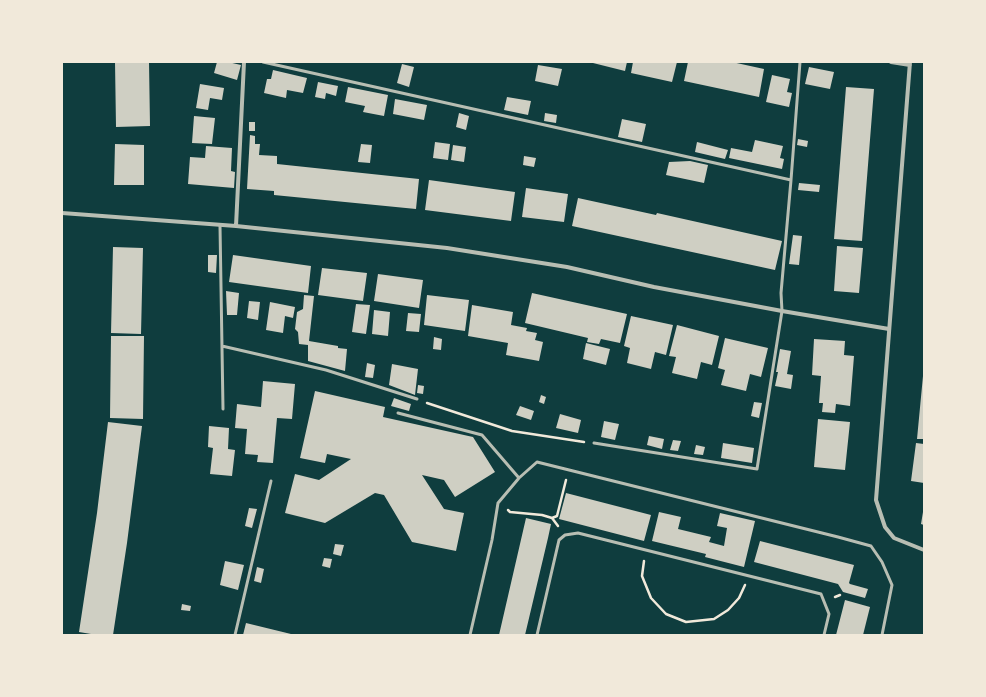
<!DOCTYPE html>
<html>
<head>
<meta charset="utf-8">
<style>
  body { margin:0 }
  #map { position:relative; width:986px; height:697px; overflow:hidden; background:#0f3d3e; font-family:"DejaVu Sans",sans-serif }
  canvas { display:block }
  .frame { position:absolute; inset:0; border:63px solid #f1e9da; pointer-events:none }
</style>
</head>
<body>
<div id="map">
<canvas width="986" height="697"></canvas>
<div class="frame"></div>
</div>
<script>
const c = document.querySelector('canvas').getContext('2d');
c.lineJoin = 'round';
function paint(path, color) { c.fillStyle = color; c.fill(path, 'evenodd'); }
const toPath = rows => new Path2D(rows.map(r => 'M' + r).join(''));
function stroke(path, color, width, dash) { c.strokeStyle = color; c.lineWidth = width; c.lineCap = dash ? 'butt' : 'round'; c.setLineDash(dash || []); c.stroke(path); }
const building = toPath([
  [115,62,149,62,150,126,116,127],
  [217,62,228,62,241,65,237,80,214,73],
  [589,62,627,62,625,71],
  [633,62,677,62,672,82,631,73],
  [688,62,732,62,764,69,759,97,684,81],
  [402,64,414,67,409,87,397,83],
  [538,65,562,69,558,86,535,81],
  [809,67,834,72,830,89,805,84],
  [273,70,307,78,303,93,287,90,286,98,264,93,267,79,271,79],
  [772,75,790,79,787,92,792,93,789,107,766,102],
  [318,82,338,86,336,96,326,93,325,99,315,97],
  [200,84,224,88,222,100,210,98,208,110,196,108],
  [348,87,388,95,384,116,363,112,365,106,345,102],
  [846,87,874,89,862,241,834,239],
  [507,97,531,101,528,115,504,110],
  [395,99,427,105,424,120,393,114],
  [459,113,469,116,466,130,456,127],
  [545,113,557,115,556,123,544,121],
  [194,116,215,118,212,144,192,143],
  [622,119,646,124,642,142,618,137],
  [249,122,255,122,255,131,249,131],
  [250,135,255,136,255,144,260,144,259,155,277,156,277,164,419,179,416,209,274,195,274,191,247,189],
  [798,139,808,141,807,147,797,145],
  [755,140,783,146,780,158,784,159,782,169,729,158,731,148,752,152],
  [435,142,450,144,448,160,433,158],
  [697,142,728,150,725,159,695,152],
  [115,144,144,145,144,185,114,185],
  [361,144,372,145,370,163,358,162],
  [453,145,466,147,464,162,451,160],
  [206,146,232,148,231,171,235,172,234,188,188,184,190,157,205,158],
  [524,156,536,158,534,167,523,165],
  [690,161,708,165,704,183,666,175,669,162],
  [429,180,515,192,511,221,425,210],
  [799,183,820,185,819,192,798,190],
  [526,188,568,194,564,222,522,217],
  [578,198,656,215,657,213,782,241,775,270,572,226],
  [793,235,802,236,799,265,789,264],
  [837,246,863,248,859,293,834,291],
  [113,247,143,248,141,334,111,333],
  [208,255,217,255,216,273,208,272],
  [233,255,311,266,308,293,229,282],
  [322,268,367,273,363,301,318,295],
  [378,274,423,280,419,308,374,301],
  [226,291,239,293,237,315,227,315],
  [532,293,627,314,620,343,601,339,599,344,587,342,588,338,525,323],
  [304,295,314,296,309,341,338,346,338,348,347,349,345,371,308,361,308,345,299,344,298,332,295,329,297,312,303,309],
  [427,295,469,300,465,331,424,325],
  [249,301,260,302,258,320,247,318],
  [270,302,295,307,293,318,285,316,283,333,266,330],
  [356,304,370,305,366,334,352,332],
  [472,305,513,312,511,325,527,328,526,331,537,333,535,340,543,342,539,361,506,355,508,343,468,336],
  [374,310,390,312,388,336,372,334],
  [408,313,421,314,419,332,406,331],
  [631,316,673,325,666,355,655,352,651,369,627,363,630,348,624,346],
  [677,325,719,336,712,365,701,362,697,379,672,373,676,357,669,356],
  [111,336,144,336,143,419,110,418],
  [434,337,442,339,441,350,433,349],
  [725,338,768,348,761,377,750,374,746,391,721,385,725,370,718,368],
  [814,339,845,341,844,355,854,356,850,406,836,404,835,413,822,412,823,403,819,403,821,376,812,375],
  [586,343,610,349,606,365,583,359],
  [780,349,791,351,787,374,793,375,791,389,775,386,778,372,776,372],
  [367,363,375,365,373,378,365,377],
  [392,364,418,369,415,395,389,385],
  [923,376,924,376,924,439,917,439],
  [263,381,295,384,292,419,277,418,273,463,257,462,258,455,245,454,247,429,235,428,237,404,261,407],
  [418,385,424,386,423,394,417,393],
  [315,391,385,407,383,417,473,437,495,472,455,497,444,480,422,475,444,509,464,513,456,551,412,542,384,495,375,493,325,523,285,513,295,474,319,480,351,459,327,454,325,463,300,458],
  [541,395,546,397,544,404,539,402],
  [394,398,411,404,409,411,391,406],
  [754,402,762,403,759,418,751,416],
  [520,406,534,411,531,420,516,415],
  [560,414,581,420,578,433,556,428],
  [818,419,850,422,845,470,814,467],
  [604,421,619,424,615,440,601,437],
  [108,422,142,426,127,543,113,635,97,635,79,632,97,513],
  [209,426,229,428,228,449,235,450,232,476,210,474,213,448,208,447],
  [649,436,664,439,662,449,647,445],
  [673,440,681,441,678,451,670,450],
  [723,443,754,448,752,463,721,458],
  [916,443,924,444,924,483,911,481],
  [696,445,705,447,703,455,694,454],
  [566,493,651,515,644,541,559,519],
  [249,508,257,509,252,528,245,526],
  [659,512,681,517,678,529,711,537,709,542,724,546,727,528,717,526,720,513,755,521,744,567,705,557,706,554,652,541],
  [923,512,924,512,924,525,921,524],
  [526,518,551,524,548,538,525,635,499,635],
  [760,541,854,565,849,583,850,584,868,589,865,598,843,592,838,584,754,562],
  [335,544,344,545,341,556,333,554],
  [324,558,332,559,330,568,322,566],
  [225,561,244,565,238,590,220,585],
  [257,567,264,569,261,583,254,581],
  [845,600,870,607,863,635,836,635],
  [182,604,191,606,190,611,181,610],
  [246,623,291,634,291,635,243,635]
]);
const path = toPath([
  [427,403,512,431,584,442],
  [508,510,510,512,542,515,552,518,557,516,566,480],
  [552,518,558,526],
  [644,561,642,576,651,598,666,614,686,622,714,619,728,610,739,598,745,585],
  [835,597,840,595]
]);
const service = toPath([
  [263,62,791,180,800,62],
  [220,226,223,409],
  [222,346,326,370,417,399],
  [398,413,482,435,519,478],
  [594,443,757,469,782,311,781,293,791,180],
  [235,635,271,481],
  [470,635,492,540,498,503,519,478,537,462,838,537,871,546,882,562,892,585,882,635],
  [537,635,559,540,565,535,578,533,821,594,829,614,824,635]
]);
const minor = toPath([
  [891,62,910,65],
  [910,62,876,500,885,527,894,538,924,550],
  [62,213,236,226,447,248,567,267,654,287,782,311,889,329],
  [236,226,244,62]
]);
paint(building, '#cfcfc3');
stroke(path, '#f1e9da', 2.5);
stroke(service, '#b8beb3', 3);
stroke(minor, '#b8beb3', 4);
</script>
</body>
</html>
